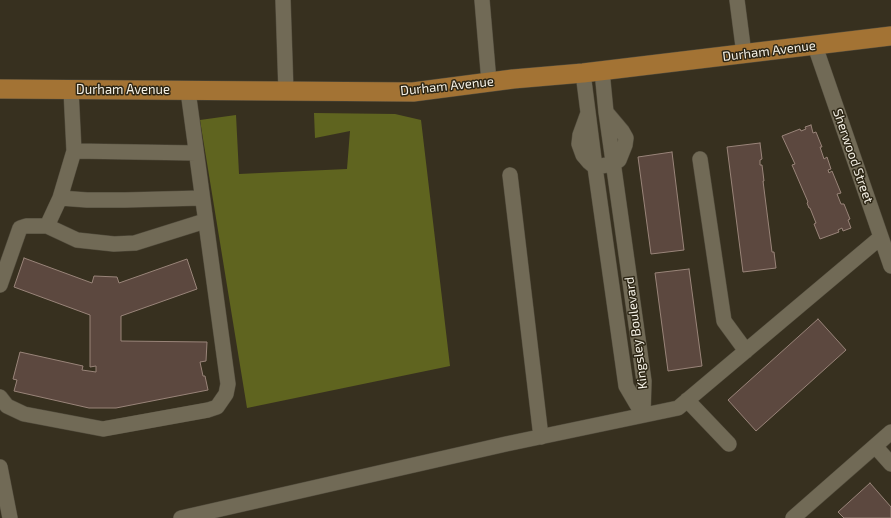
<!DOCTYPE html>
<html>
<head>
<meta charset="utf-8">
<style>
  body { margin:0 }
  canvas { display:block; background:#37301f }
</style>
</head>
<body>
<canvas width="891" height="518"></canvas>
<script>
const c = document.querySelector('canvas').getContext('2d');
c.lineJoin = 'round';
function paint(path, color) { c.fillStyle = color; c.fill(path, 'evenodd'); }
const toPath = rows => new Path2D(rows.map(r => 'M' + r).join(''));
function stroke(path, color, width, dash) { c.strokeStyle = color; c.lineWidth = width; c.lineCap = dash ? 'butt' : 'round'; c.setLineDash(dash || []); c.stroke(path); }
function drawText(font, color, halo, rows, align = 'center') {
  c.font = font + ' "Exo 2",sans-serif'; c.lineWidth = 3; c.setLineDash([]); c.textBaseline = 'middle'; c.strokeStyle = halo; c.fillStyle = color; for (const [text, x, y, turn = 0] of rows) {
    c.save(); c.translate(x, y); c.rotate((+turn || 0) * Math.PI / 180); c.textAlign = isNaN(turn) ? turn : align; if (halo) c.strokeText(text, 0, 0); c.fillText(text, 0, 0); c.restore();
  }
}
const forest = toPath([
  [314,113,395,114,421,120,450,366,247,408,200,120,236,115,239,174,347,169,350,131,315,138]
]);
const building = toPath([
  [811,125,813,133,816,132,822,147,820,147,824,159,827,157,831,169,828,170,829,173,832,171,841,193,837,194,841,204,844,204,850,219,848,220,851,228,843,231,842,228,838,230,839,232,820,239,814,224,816,223,810,208,809,208,807,203,808,202,792,165,795,164,782,136,800,129,801,131,806,129,805,127,811,125],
  [760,143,762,159,760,160,760,165,762,165,764,181,763,181,772,252,774,252,776,268,743,272,727,147,760,143],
  [672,152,684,250,651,254,638,157,672,152],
  [24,258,92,283,94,276,117,277,119,283,187,259,197,289,121,316,121,341,207,342,206,361,200,362,203,376,205,376,208,390,116,408,89,408,14,391,17,380,13,379,20,352,83,366,82,370,96,372,96,366,90,367,90,315,14,287,24,258],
  [689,269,702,366,668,371,655,273,689,269],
  [818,319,846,350,756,431,728,400,818,319],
  [870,483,891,507,891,518,844,518,838,512,870,483]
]);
const minor = toPath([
  [283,0,286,92],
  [482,0,489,82],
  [737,0,744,54],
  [815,46,891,266],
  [602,71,606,112,644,381,643,415],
  [583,73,595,167,626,386,643,415],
  [588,113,580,135,579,144,583,155,589,162,595,167,613,164,619,160,625,145,626,138,622,131,606,112],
  [74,151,196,153],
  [700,159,724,321,746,351],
  [510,175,541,437],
  [60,198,87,200,125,200,202,198],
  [47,226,77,240,114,244,135,243,205,221],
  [0,285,20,228,26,226,47,226,60,198,74,151,71,90],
  [0,397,7,406,24,414,103,429,208,410,217,407,226,394,228,384,188,91],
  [687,400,729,444],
  [875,446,891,464],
  [0,467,10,518],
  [181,518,506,444,678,408,881,237],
  [793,518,891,432]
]);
const major = toPath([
  [0,89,413,92,513,79,583,73,891,36]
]);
const streetNames = [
  ["Durham Avenue",769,51,-7],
  ["Durham Avenue",447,86,-6],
  ["Durham Avenue",123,90],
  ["Sherwood Street",853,156,71],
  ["Kingsley Boulevard",636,333,-97]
];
paint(forest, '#5f641f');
paint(building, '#5c483f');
stroke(building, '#998479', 1);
stroke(minor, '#524c3d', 16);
stroke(major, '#524c3d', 20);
stroke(minor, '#716a56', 15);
stroke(major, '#a37334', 19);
drawText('13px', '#f5f1e6', '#2d2615', streetNames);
</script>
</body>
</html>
